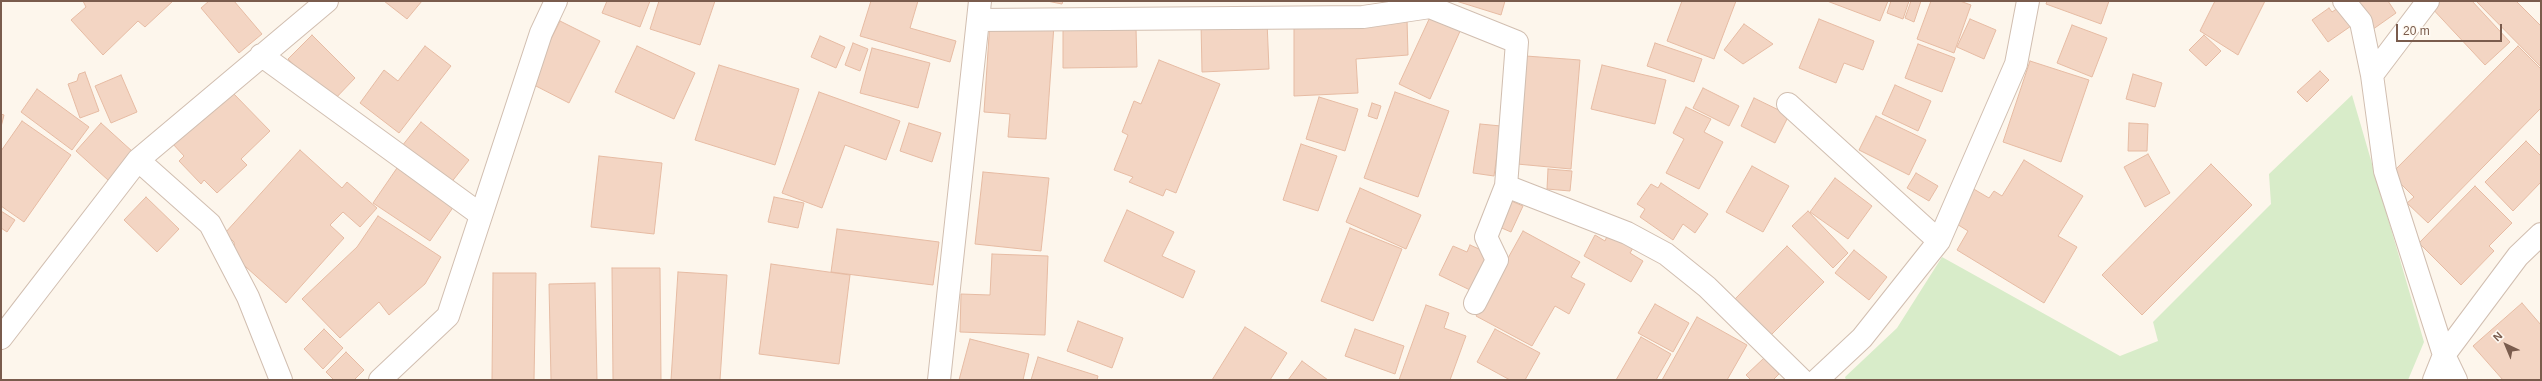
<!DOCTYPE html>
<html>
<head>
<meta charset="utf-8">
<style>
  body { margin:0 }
  #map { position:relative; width:2542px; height:381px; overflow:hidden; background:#fdf6ec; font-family:Arial,sans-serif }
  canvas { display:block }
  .frame { position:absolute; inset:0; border:2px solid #7a5c4d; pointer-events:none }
  .north { position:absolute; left:2486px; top:325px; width:40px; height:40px; -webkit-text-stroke:3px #fffaf3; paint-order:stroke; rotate:316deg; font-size:11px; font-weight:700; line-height:16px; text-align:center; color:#7a5c4d }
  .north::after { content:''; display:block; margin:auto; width:14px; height:18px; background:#7a5c4d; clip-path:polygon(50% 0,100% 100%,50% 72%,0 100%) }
  .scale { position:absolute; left:2396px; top:24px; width:106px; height:18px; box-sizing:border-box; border:2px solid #7a5c4d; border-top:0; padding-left:5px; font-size:12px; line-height:14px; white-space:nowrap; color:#7a5c4d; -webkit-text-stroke:3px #fffaf3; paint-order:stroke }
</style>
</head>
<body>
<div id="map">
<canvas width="2542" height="381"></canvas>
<div class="frame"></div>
<div class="north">N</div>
<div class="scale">20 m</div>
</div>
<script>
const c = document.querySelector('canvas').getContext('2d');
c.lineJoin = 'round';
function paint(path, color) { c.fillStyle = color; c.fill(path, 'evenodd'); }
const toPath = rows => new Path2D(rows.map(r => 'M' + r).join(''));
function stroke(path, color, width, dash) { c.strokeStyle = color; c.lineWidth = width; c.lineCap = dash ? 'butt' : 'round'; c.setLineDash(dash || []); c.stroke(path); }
const green = toPath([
  [2352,95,2424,342,2408,380,1846,380,1845,377,1897,328,1942,257,2120,356,2158,341,2153,322,2271,204,2269,174]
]);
const building = toPath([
  [83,1,173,1,145,27,138,21,103,55,71,20,86,7,83,1],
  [209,1,234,1,262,34,239,53,201,8,209,1],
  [384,1,422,1,407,19,384,1],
  [607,1,650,1,640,27,602,13,607,1],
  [659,1,715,1,700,45,650,29,659,1],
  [871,1,918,1,910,28,956,41,950,62,860,36,871,1],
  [1047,1,1063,1,1062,4,1047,1],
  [1456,1,1505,1,1501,15,1456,1],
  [1682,1,1736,1,1714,59,1667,41,1682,1],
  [1827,1,1888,1,1880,21,1827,1],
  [1891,1,1909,1,1903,19,1887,13,1891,1],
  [1911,1,1921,1,1914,22,1905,18,1911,1],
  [1931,1,1960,1,1971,5,1954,53,1917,39,1931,1],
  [2047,1,2109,1,2101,24,2046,4,2047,1],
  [2215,1,2265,1,2238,55,2200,31,2215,1],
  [2348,1,2388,1,2396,13,2369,32,2348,1],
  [2433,1,2472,1,2510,42,2485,65,2429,5,2433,1],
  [2476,1,2516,1,2541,26,2541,67,2476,1],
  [2329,8,2332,12,2338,8,2351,26,2328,42,2312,20,2329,8],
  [1431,15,1461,29,1430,99,1399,84,1431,15],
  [1407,19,1408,55,1356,59,1358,93,1294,96,1294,27,1407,19],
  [1819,19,1874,41,1863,70,1844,63,1836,83,1799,68,1819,19],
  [1970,19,1996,30,1984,59,1957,47,1970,19],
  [560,21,600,41,569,103,534,85,532,77,560,21],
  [990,21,1054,25,1046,139,1008,137,1010,114,984,112,990,21],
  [1267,21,1269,69,1202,72,1201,23,1267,21],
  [1744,24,1773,44,1743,64,1724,50,1744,24],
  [2072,25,2107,38,2092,77,2057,63,2072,25],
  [1136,28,1137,67,1063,68,1063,30,1136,28],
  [312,35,355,78,332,102,288,59,312,35],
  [2204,35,2221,51,2206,66,2189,50,2204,35],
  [820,36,845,47,836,68,811,57,820,36],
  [853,43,868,49,860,71,845,65,853,43],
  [1655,43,1702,59,1694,82,1647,66,1655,43],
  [1918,44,1955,58,1942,92,1905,78,1918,44],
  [425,46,451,66,399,133,360,103,384,70,398,81,425,46],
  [637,46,695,73,674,119,615,92,637,46],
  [2518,46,2541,69,2541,108,2428,223,2407,203,2414,197,2391,174,2518,46],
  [872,48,930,63,918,108,860,93,872,48],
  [1526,56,1580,60,1571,169,1517,164,1526,56],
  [1159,60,1220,84,1176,193,1166,189,1163,196,1129,182,1133,177,1114,170,1128,135,1122,132,1134,101,1141,104,1159,60],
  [2030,61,2089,80,2061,162,2003,142,2030,61],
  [719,65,799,89,775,165,695,140,719,65],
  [1602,65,1666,80,1655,124,1591,109,1602,65],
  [2320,71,2329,80,2307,102,2297,92,2320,71],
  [85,72,99,111,80,118,68,84,77,81,79,74,85,72],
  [2133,74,2162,83,2155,107,2126,99,2133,74],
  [121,75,137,112,111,123,95,86,121,75],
  [1895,85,1931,101,1918,131,1882,114,1895,85],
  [1703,88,1739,106,1729,126,1693,108,1703,88],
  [37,89,89,127,72,150,21,112,37,89],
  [819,92,900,121,886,160,845,145,822,208,782,193,819,92],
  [1395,92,1449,111,1418,197,1364,178,1395,92],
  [233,93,270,131,241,159,247,165,217,193,204,180,201,184,179,161,184,156,172,143,215,102,219,106,233,93],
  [1319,97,1358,109,1345,151,1306,139,1319,97],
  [1754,98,1789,115,1775,143,1741,126,1754,98],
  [1372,103,1381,106,1377,119,1368,116,1372,103],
  [1686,107,1711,119,1704,132,1723,142,1699,189,1666,173,1684,139,1673,133,1686,107],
  [1,114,4,115,1,127,1,114],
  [1876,116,1926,140,1909,175,1859,150,1876,116],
  [22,121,71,155,24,222,1,206,1,151,22,121],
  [421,122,469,160,450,184,402,146,421,122],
  [101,123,133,152,108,180,76,151,101,123],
  [909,123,941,133,932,162,900,151,909,123],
  [2129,123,2148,124,2147,151,2128,151,2129,123],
  [1480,124,1501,126,1494,176,1473,173,1480,124],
  [2526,141,2541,156,2541,182,2513,211,2485,182,2526,141],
  [1301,144,1337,156,1318,211,1283,200,1301,144],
  [300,150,342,188,347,182,377,208,360,227,343,212,330,225,344,238,286,303,236,258,234,242,225,233,300,150],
  [2148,154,2170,193,2145,207,2124,167,2148,154],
  [599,156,662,163,654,234,591,227,599,156],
  [2024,160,2083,196,2058,236,2077,247,2044,303,1957,250,1968,231,1952,221,1972,188,1989,198,1994,191,2002,196,2024,160],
  [2211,164,2252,205,2142,315,2102,275,2211,164],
  [1752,166,1789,186,1763,232,1726,212,1752,166],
  [397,168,454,206,430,241,373,203,397,168],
  [1548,169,1572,171,1570,191,1547,189,1548,169],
  [983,172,1049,178,1041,251,975,244,983,172],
  [1916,173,1938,186,1929,201,1907,188,1916,173],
  [1835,178,1872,206,1848,239,1810,212,1835,178],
  [1661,183,1708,214,1695,233,1683,224,1673,240,1640,217,1645,209,1637,204,1651,184,1658,188,1661,183],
  [2475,186,2512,223,2489,246,2494,251,2461,285,2419,243,2475,186],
  [1360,188,1421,215,1406,249,1346,222,1360,188],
  [146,197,179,229,157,252,124,220,146,197],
  [774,197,804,203,798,228,768,222,774,197],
  [1509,200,1523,206,1511,232,1497,226,1509,200],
  [1127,210,1174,232,1162,256,1195,271,1183,298,1104,261,1127,210],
  [1,211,15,220,7,232,1,228,1,211],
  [1808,211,1848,253,1833,268,1792,226,1808,211],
  [378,216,441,257,425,284,389,315,379,302,340,338,302,299,357,247,378,216],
  [1350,228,1402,249,1373,321,1321,301,1350,228],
  [837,229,939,242,933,285,831,272,837,229],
  [1523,231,1580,262,1571,277,1585,284,1569,314,1555,306,1532,346,1476,316,1523,231],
  [1608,234,1633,248,1630,253,1643,261,1631,282,1584,256,1595,235,1605,241,1608,234],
  [1470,245,1488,253,1470,290,1439,275,1453,246,1467,252,1470,245],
  [1787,246,1824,282,1771,335,1735,299,1787,246],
  [1854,250,1887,277,1869,300,1835,273,1854,250],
  [992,254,1048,256,1045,335,960,332,961,294,990,295,992,254],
  [771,264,850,275,839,364,759,354,771,264],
  [612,268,660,268,661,380,613,380,612,268],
  [678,272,727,275,720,380,671,380,678,272],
  [493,273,536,273,534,380,492,380,493,273],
  [595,283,597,380,551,380,549,284,595,283],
  [2522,303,2541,325,2541,380,2503,380,2473,346,2522,303],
  [1655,304,1689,323,1673,352,1638,333,1655,304],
  [1426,305,1449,313,1444,328,1466,336,1450,380,1399,380,1426,305],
  [1697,317,1747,345,1727,380,1662,380,1697,317],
  [1078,321,1123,338,1112,368,1067,351,1078,321],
  [1245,327,1287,353,1270,380,1212,380,1245,327],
  [324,329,343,348,323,369,304,349,324,329],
  [1355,329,1404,346,1395,374,1345,356,1355,329],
  [1495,329,1540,353,1525,380,1510,380,1477,362,1495,329],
  [1641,337,1671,354,1656,380,1616,380,1641,337],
  [970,339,1029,354,1023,380,959,380,970,339],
  [346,352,364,370,354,380,334,380,326,372,346,352],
  [1038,357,1098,376,1097,380,1031,380,1038,357],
  [1764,358,1779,374,1773,380,1751,380,1746,375,1764,358],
  [1302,361,1328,380,1288,380,1302,361]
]);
const minor = toPath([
  [2344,1,2361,22,2372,75,2385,171,2444,355,2456,380],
  [1430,7,1517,42,1506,186,1486,237,1497,260,1475,303],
  [978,20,1363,17,1430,7,1432,1],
  [261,55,481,215],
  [2372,75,2428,1],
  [1788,104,1939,241],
  [138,160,210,224,248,297,281,380],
  [1506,186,1627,233,1666,254,1707,287,1802,380],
  [1,338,138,160,327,1],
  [380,380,448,316,541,33,556,1],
  [939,380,980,1],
  [1817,380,1862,338,1939,241,2016,64,2028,1],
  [2434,380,2444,355,2518,256,2541,234]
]);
paint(green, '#d8ecc9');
paint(building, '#f3d5c3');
stroke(building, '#e6bba3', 1);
stroke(minor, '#d1beb0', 24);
stroke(minor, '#fff', 22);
</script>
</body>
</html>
